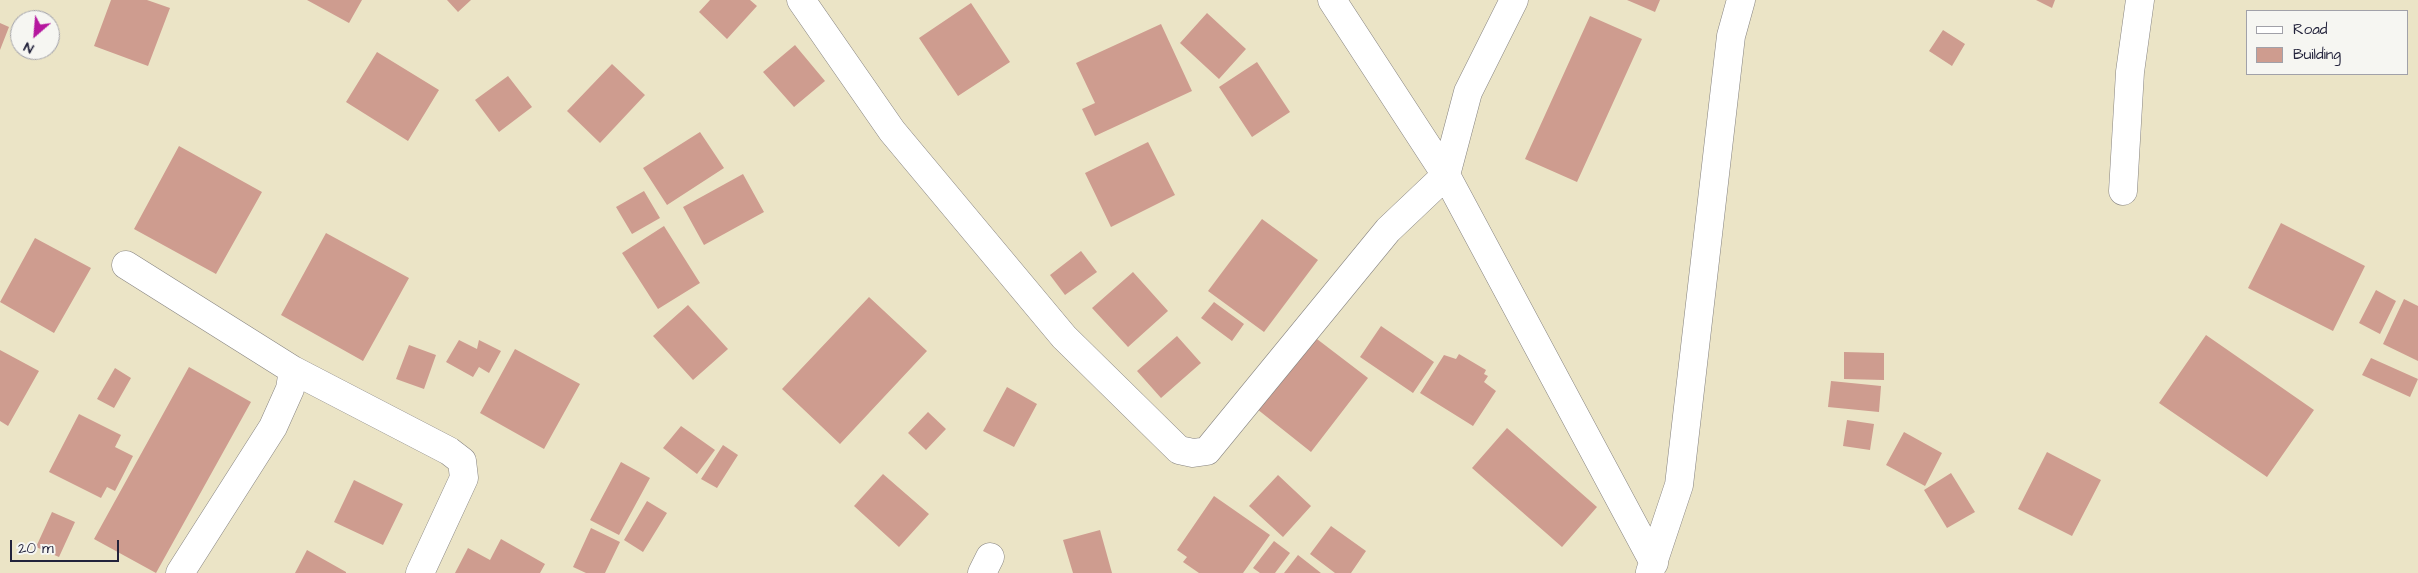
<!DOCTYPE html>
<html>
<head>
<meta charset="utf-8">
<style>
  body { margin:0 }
  #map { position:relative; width:2418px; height:573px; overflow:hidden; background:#ebe4c6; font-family:"Architects Daughter",sans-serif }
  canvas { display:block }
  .legend { position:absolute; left:2246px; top:10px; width:162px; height:65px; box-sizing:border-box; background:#f6f6f2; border:1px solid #a1a1a9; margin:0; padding:6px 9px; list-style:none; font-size:15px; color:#22223b }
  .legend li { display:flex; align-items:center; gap:10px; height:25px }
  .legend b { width:25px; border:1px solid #a1a1a9 }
  .north { position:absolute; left:10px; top:10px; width:50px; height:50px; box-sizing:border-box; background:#f6f6f2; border:1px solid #a1a1a9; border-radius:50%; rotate:207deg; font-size:14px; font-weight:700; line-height:20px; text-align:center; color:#22223b }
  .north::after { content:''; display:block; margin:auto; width:18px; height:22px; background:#b5179e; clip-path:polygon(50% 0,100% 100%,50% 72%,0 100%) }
  .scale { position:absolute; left:10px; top:540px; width:109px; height:22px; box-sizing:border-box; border:2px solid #22223b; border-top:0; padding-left:6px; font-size:15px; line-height:18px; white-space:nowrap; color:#22223b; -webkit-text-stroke:4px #f6f6f2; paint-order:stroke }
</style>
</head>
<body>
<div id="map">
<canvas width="2418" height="573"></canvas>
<ul class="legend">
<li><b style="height:6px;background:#fff"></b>Road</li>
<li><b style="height:14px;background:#ce9c8f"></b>Building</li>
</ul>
<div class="north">N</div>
<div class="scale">20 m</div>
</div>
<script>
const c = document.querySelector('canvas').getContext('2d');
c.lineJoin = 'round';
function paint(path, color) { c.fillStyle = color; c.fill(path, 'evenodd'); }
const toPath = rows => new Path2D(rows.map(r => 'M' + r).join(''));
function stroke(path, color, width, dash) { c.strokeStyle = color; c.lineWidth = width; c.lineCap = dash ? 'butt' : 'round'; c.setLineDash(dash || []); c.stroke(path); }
const building = toPath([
  [111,0,147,0,170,8,148,66,94,46],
  [307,0,362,0,349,23],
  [447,0,471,0,458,12],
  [710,0,750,0,757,6,727,39,699,12],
  [1627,0,1660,0,1655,12],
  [2036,0,2055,0,2052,8],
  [971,3,1010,62,958,96,919,38],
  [1207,13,1246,49,1219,79,1180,43],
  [1590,16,1642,39,1577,182,1525,159],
  [0,23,9,27,0,50],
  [1161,24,1192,91,1095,136,1082,109,1095,103,1076,63],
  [1943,30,1965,44,1952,66,1929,51],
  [795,45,825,81,794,107,763,72],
  [377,52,439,90,408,141,346,102],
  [1257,62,1290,112,1252,137,1219,87],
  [612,64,645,95,600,143,567,111],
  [508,76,532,107,499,132,475,100],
  [700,132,724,168,667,205,643,168],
  [1148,142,1175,195,1111,227,1085,173],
  [179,146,262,192,216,274,134,229],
  [743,174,764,212,704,245,683,207],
  [644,191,660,218,632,234,616,207],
  [1262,219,1318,260,1264,332,1208,291],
  [2281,223,2365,266,2333,331,2248,288],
  [664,226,700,283,658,309,622,253],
  [326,233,409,278,363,361,281,315],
  [35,238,91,268,54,333,0,302],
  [1081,251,1097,272,1065,295,1050,275],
  [1133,272,1168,311,1128,347,1092,308],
  [2376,290,2396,301,2380,334,2359,323],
  [869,297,927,351,840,444,782,389],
  [2404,299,2418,306,2418,361,2383,344],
  [1214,302,1244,324,1232,341,1201,318],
  [688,305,728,349,693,380,653,336],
  [1381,326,1434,362,1413,393,1360,357],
  [2206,335,2314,410,2267,477,2159,403],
  [1177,336,1201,363,1161,398,1137,371],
  [1313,336,1368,378,1311,452,1257,409],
  [459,340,477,349,479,340,501,351,489,373,479,367,473,377,446,362],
  [409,345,436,355,424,389,396,379],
  [515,349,580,384,544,449,480,413],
  [0,350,39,371,8,426,0,421],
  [1844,352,1884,353,1884,380,1844,379],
  [1459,354,1486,370,1484,374,1488,376,1484,382,1496,391,1473,426,1420,393,1444,355,1456,359],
  [2371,358,2418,379,2410,397,2362,375],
  [189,367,251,402,156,573,94,539],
  [115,368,131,378,114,408,97,399],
  [1831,381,1881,386,1879,412,1828,407],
  [1007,387,1037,404,1014,447,983,431],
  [928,412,946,429,926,450,908,433],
  [79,414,121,435,115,447,133,456,115,491,107,487,101,498,49,472],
  [1847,420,1874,424,1870,450,1843,446],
  [681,426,715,450,697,474,663,448],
  [1507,428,1597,507,1562,547,1472,468],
  [1904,432,1942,453,1925,486,1886,465],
  [723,445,738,455,717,488,701,479],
  [2047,452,2101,480,2072,536,2018,509],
  [621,462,650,478,619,535,590,520],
  [1951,473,1975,512,1947,528,1924,490],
  [883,474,929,514,899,547,854,506],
  [1278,475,1311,506,1283,537,1249,506],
  [354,480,403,504,383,545,334,522],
  [1214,496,1270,535,1243,573,1199,573,1183,562,1187,557,1177,550],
  [647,501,667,513,643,552,624,540],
  [52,512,75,522,59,557,36,547],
  [1331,526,1366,551,1351,573,1335,573,1310,554],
  [591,528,620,542,605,573,586,573,573,567],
  [1100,530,1112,573,1073,573,1063,540],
  [501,539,545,564,540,573,455,573,468,548,490,560],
  [1274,541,1290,553,1275,573,1260,573,1253,568],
  [307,550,346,572,346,573,295,573],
  [1298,555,1321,573,1284,573]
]);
const street = toPath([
  [801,0,892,131,1064,337,1179,450,1193,453,1207,451,1388,230,1446,175,1332,0],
  [1514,0,1468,92,1446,175,1654,563],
  [2123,191,2130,72,2140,0],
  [126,265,293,370,290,389,273,427,180,573],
  [293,370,449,451,462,461,464,478,420,573],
  [1650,572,1679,485,1731,36,1741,0],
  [982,573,990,557]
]);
paint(building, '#ce9c8f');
stroke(street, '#868380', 29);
stroke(street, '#fff', 28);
</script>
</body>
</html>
